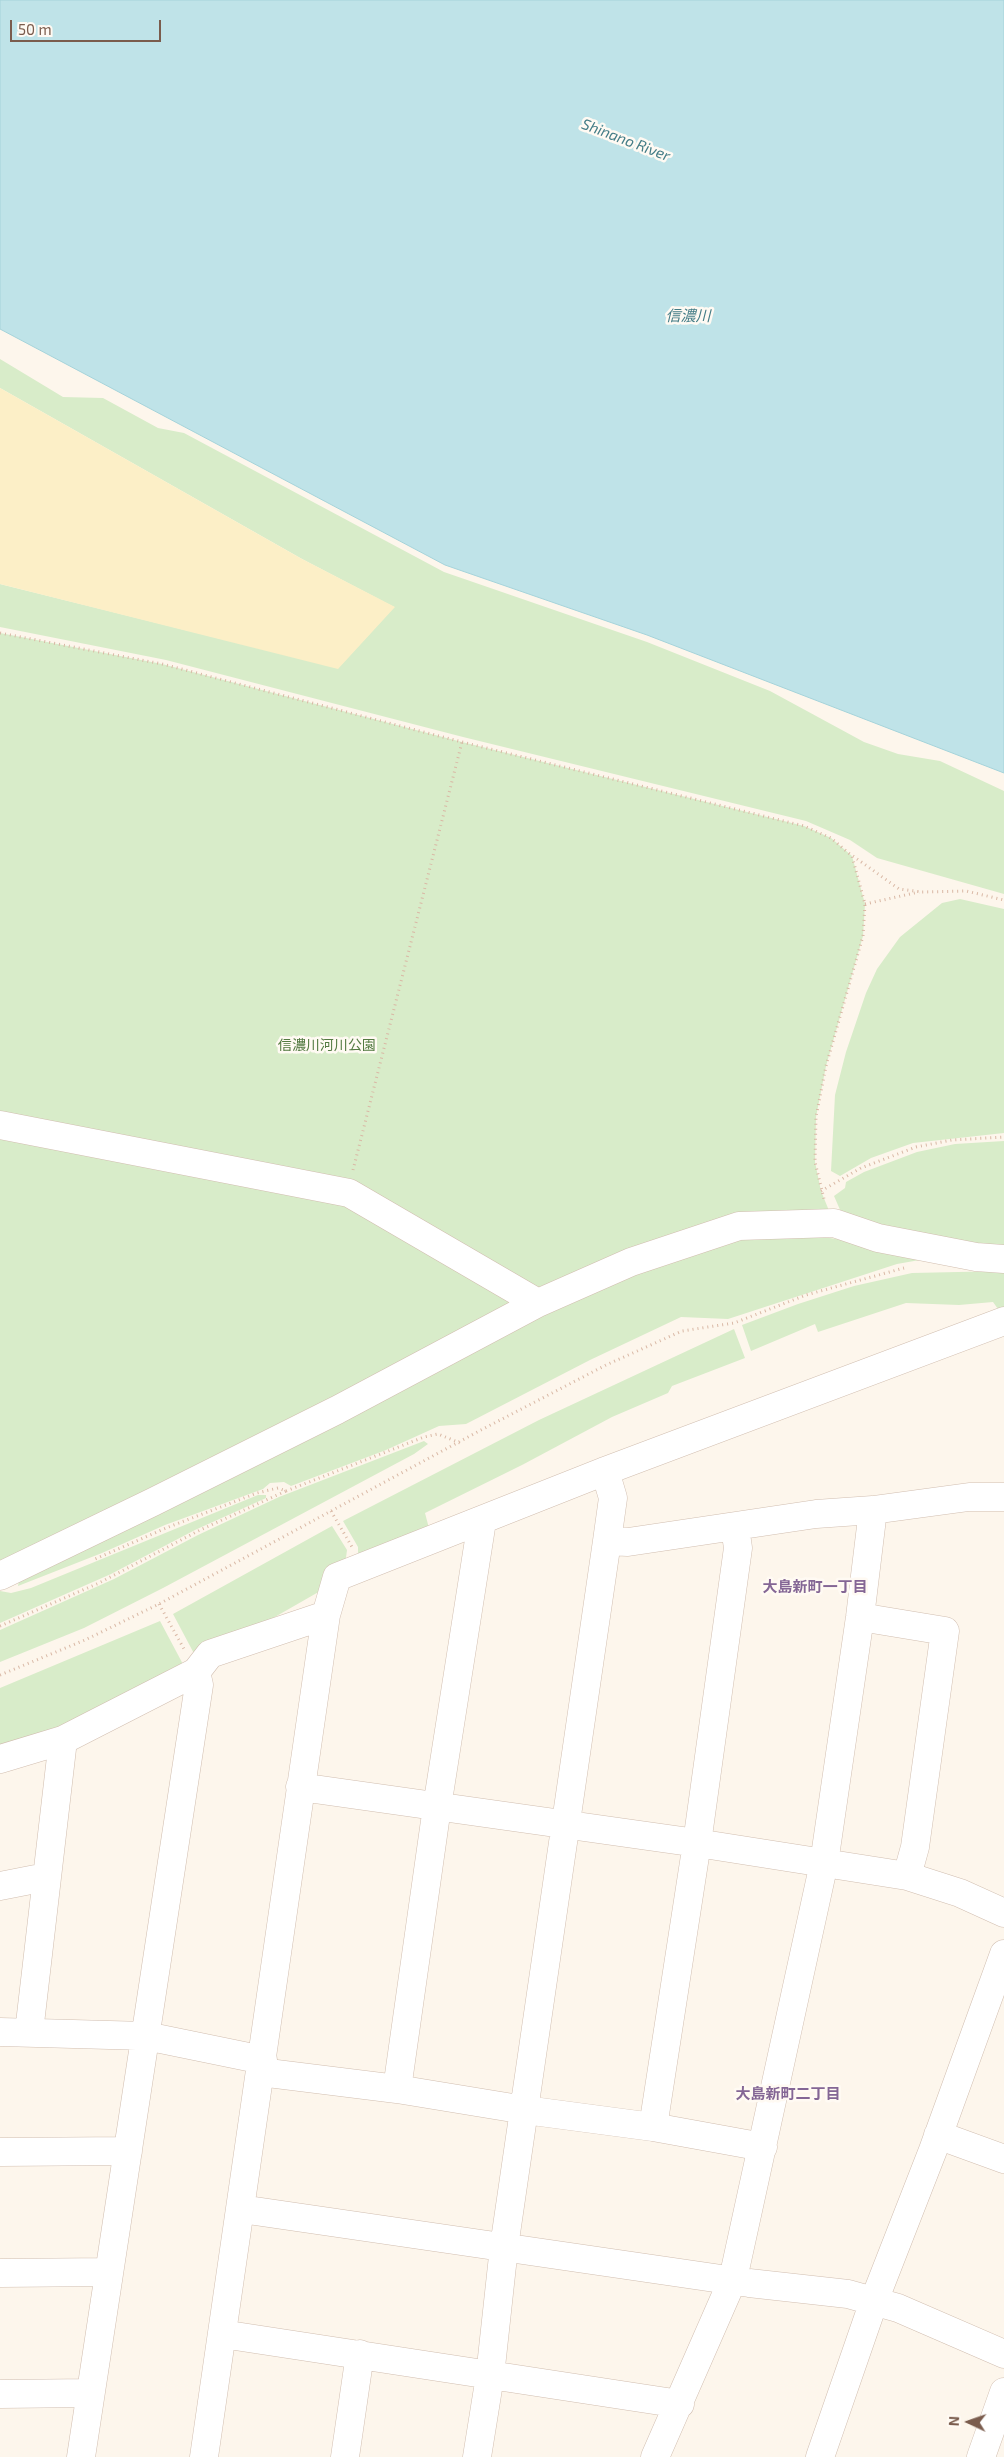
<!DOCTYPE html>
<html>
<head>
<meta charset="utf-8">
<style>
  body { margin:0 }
  #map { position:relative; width:1004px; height:2457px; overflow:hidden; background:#fdf6ec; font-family:"Exo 2",sans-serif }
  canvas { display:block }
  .north { position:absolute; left:944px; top:2397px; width:50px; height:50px; -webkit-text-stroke:4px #fffaf3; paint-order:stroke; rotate:273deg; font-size:14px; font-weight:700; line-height:20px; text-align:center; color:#7a5c4d }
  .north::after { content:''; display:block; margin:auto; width:18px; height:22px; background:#7a5c4d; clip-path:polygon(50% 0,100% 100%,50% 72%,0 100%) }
  .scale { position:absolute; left:10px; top:20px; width:151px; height:22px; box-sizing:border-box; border:2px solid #7a5c4d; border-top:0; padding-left:6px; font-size:15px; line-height:18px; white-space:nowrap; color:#7a5c4d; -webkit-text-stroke:4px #fffaf3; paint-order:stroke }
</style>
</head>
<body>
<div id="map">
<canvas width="1004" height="2457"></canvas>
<div class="north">N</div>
<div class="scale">50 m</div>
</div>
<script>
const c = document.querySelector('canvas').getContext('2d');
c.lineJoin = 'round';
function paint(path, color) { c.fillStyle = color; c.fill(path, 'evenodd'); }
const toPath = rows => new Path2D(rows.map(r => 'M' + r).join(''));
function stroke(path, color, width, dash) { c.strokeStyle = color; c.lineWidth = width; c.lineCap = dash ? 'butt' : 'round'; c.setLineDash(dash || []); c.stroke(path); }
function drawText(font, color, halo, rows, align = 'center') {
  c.font = font + ' "Exo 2","Noto Sans JP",sans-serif'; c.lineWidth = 5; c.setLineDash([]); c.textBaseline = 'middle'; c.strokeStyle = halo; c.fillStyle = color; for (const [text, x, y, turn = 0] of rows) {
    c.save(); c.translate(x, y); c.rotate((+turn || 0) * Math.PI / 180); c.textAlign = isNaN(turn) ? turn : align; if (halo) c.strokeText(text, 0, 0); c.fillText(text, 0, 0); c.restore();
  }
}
const green = toPath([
  [0,359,63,397,103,398,158,428,184,433,444,572,647,642,770,691,864,742,898,754,940,761,1004,791,1004,894,877,858,850,840,806,821,463,737,166,660,0,627,0,584,338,668,394,607,302,559,0,388],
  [0,633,162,664,462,742,804,826,831,838,852,856,865,904,863,936,826,1066,816,1117,815,1162,821,1191,834,1223,739,1226,631,1262,0,1576],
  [960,899,1004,909,1004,1133,913,1143,871,1158,840,1176,831,1171,835,1095,846,1052,866,993,877,969,900,937,942,903],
  [1004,1141,1004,1252,893,1234,841,1212,834,1196,845,1188,846,1182,864,1172,917,1152,955,1144],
  [806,1234,896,1249,931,1258,897,1264,728,1319,681,1317,590,1360,466,1424,439,1426,386,1450,291,1486,284,1482,270,1483,263,1489,165,1525,102,1553,18,1586,19,1580,607,1283,740,1239],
  [1004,1271,1004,1308,998,1309,993,1302,959,1305,906,1303,818,1332,815,1324,751,1351,742,1325,798,1304,854,1286,912,1273],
  [734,1329,745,1358,672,1386,668,1393,612,1417,522,1465,425,1513,430,1532,358,1563,358,1547,343,1521,539,1420],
  [424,1441,428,1444,414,1454,163,1588,84,1628,0,1662,0,1630,114,1579,198,1535,279,1497],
  [258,1495,266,1495,266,1498,195,1530,111,1574,0,1623,0,1591,11,1593,31,1588],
  [332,1526,347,1550,345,1565,322,1590,198,1661,173,1614],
  [160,1621,185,1668,59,1730,0,1747,0,1688]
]);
const sand = toPath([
  [0,388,302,559,395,607,338,669,0,584]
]);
const water = toPath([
  [0,0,1004,0,1004,773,647,635,445,565,0,329,0,0]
]);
const path = toPath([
  [0,633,162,664,462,742,804,826,831,838,852,856,865,904,863,936,826,1066,816,1117,815,1162,824,1199],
  [853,856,899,889,922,892,966,891,1004,900],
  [865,904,919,892],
  [353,1170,462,742],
  [821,1191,861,1168,916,1147,952,1140,1004,1137],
  [286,1491,424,1437,438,1434,460,1443],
  [331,1511,352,1547],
  [159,1604,184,1649],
  [0,1626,99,1583,200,1530,286,1491,278,1488,257,1493,166,1528,93,1560],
  [0,1675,85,1640,159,1604,481,1430,606,1365,682,1331,734,1323,806,1295,904,1268]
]);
const minor = toPath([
  [0,1125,349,1193,538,1303],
  [607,1541,628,1542,816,1514,873,1510,969,1497,1004,1497],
  [0,1576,153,1502,337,1410,538,1303,631,1262,739,1226,834,1223,878,1238,976,1257,1004,1259],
  [860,1617,945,1631,915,1847,907,1876],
  [0,1759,63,1740,196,1672,210,1654,326,1615],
  [300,1787,697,1843,907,1876,960,1893,1004,1913],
  [0,1886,46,1877],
  [0,2032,146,2036,263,2060],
  [29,2032,63,1740],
  [260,2072,397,2089,525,2110,653,2127,763,2147],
  [397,2089,437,1807,482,1521],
  [653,2127,697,1843,738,1548,735,1527],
  [938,2135,1004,2159],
  [0,2152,128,2151],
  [241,2209,749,2283,848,2294,898,2308,1004,2354],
  [0,2273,109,2272],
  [222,2334,680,2404],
  [0,2394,90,2393],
  [81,2457,199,1685,196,1672],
  [204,2457,326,1615,337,1577,605,1471,1004,1321],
  [345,2457,360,2354],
  [477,2457,490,2376,504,2247,607,1541,613,1498,605,1471],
  [655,2457,733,2279,824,1863,860,1617,873,1510],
  [820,2457,874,2301,933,2150,1004,1954],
  [981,2457,1004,2392]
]);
const parkNames = [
  ["信濃川河川公園",327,1045]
];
const waterNames = [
  ["Shinano River",626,140,21],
  ["信濃川",688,316]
];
const neighbourhoodNames = [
  ["大島新町一丁目",815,1587],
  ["大島新町二丁目",788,2094]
];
paint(green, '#d8ecc9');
paint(sand, '#fcefc7');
paint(water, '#bfe3e8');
stroke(water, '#a5d3da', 1);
stroke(minor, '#d1beb0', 29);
stroke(path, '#d9b8a5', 3, [1, 4]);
stroke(minor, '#fff', 28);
drawText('14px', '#537a41', '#fffaf3', parkNames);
drawText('italic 15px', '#437c86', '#fffaf3', waterNames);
drawText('bold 15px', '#846695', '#fffaf3', neighbourhoodNames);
</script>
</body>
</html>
